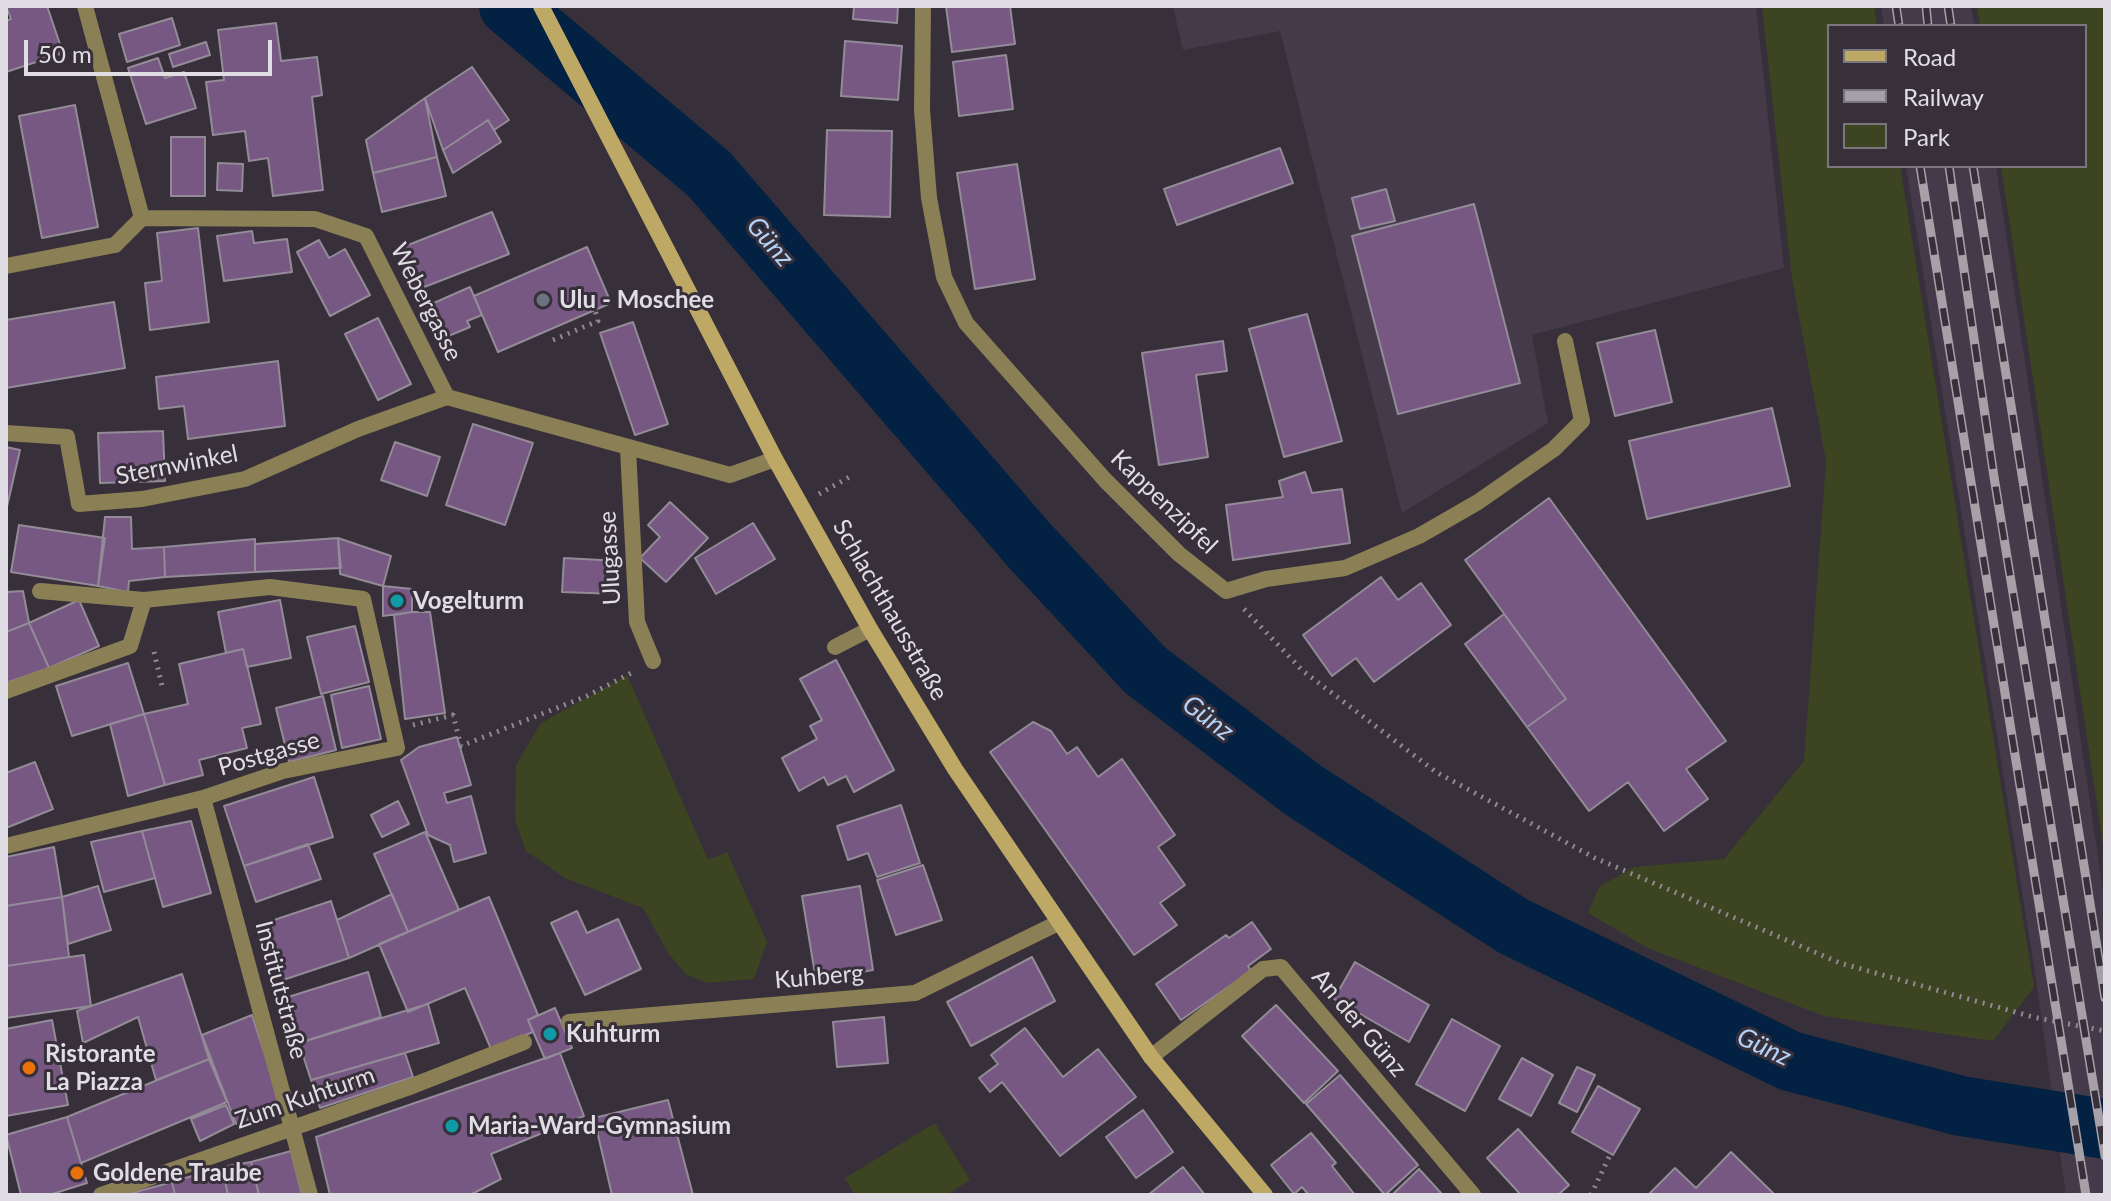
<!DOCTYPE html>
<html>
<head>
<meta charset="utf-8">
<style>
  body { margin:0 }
  #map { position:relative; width:2111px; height:1201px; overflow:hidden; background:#37303a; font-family:Lato,sans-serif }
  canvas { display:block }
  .frame { position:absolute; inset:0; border:8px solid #e1dde4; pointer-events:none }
  .legend { position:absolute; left:1827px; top:24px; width:260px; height:144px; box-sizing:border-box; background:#37303a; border:2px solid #7b757e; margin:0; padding:10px 14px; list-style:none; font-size:24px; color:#e1dde4 }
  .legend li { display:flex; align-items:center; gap:16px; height:40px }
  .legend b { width:40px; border:2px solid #7b757e }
  .scale { position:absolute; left:24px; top:40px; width:248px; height:36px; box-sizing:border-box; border:4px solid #e1dde4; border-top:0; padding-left:10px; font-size:24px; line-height:28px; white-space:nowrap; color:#e1dde4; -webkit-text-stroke:6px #37303a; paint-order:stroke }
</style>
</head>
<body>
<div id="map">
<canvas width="2111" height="1201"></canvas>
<div class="frame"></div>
<ul class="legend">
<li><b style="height:10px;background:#bda965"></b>Road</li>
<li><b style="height:10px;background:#a6a1a9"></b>Railway</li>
<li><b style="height:22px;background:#3c4422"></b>Park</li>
</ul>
<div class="scale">50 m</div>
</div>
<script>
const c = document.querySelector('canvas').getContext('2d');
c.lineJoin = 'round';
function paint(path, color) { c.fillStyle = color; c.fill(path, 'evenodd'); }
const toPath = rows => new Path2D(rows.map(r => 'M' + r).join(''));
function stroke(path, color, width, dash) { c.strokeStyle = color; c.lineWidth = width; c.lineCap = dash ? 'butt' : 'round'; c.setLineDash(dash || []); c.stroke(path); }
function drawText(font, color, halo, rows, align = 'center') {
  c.font = font + ' Lato,sans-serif'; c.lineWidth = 6; c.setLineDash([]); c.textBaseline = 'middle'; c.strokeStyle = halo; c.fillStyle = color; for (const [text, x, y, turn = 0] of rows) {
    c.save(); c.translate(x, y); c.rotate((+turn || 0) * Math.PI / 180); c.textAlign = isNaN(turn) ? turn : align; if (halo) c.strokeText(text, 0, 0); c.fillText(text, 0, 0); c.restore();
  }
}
const built = toPath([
  [1173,6,1756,6,1784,268,1532,335,1548,423,1402,513,1280,31,1183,50],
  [1881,6,1971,6,1975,26,1884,26],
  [1906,166,1996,166,2105,904,2105,1195,2066,1195,2036,979]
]);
const green = toPath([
  [1762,6,1874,6,1877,26,1829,26,1829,166,1900,166,2034,987,1993,1041,1824,1016,1648,948,1588,913,1599,887,1634,867,1724,859,1804,761,1826,461,1792,279],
  [1977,6,2105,6,2105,857,2001,166,2085,166,2085,26,1980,26],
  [627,675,708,860,727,852,767,942,754,979,707,983,686,974,668,953,643,908,565,878,526,851,515,820,516,765,540,724],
  [935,1123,970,1180,946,1195,855,1195,845,1178]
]);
const river = toPath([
  [509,6,709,174,1029,545,1145,670,1303,790,1513,926,1790,1061,1961,1106,2105,1129]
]);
const building = toPath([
  [6,6,47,6,63,53,6,72,6,21,11,19,6,6],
  [854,6,898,6,897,23,853,19,854,6],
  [946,6,1010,6,1015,44,952,52,946,6],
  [172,18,180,45,127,62,119,34,172,18],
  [276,23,281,61,317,57,322,95,312,97,323,190,273,196,268,158,249,161,245,131,213,135,206,82,224,80,218,30,276,23],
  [845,41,902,46,898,100,841,96,845,41],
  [206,42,210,55,173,67,169,54,206,42],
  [1006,55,1013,109,959,116,953,62,1006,55],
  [158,58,165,78,184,72,196,108,146,124,128,68,158,58],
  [472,67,509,120,494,130,488,120,443,150,425,98,472,67],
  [425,98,437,157,373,173,366,140,425,98],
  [75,105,98,227,42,238,19,116,75,105],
  [488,120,501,142,453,173,443,150,488,120],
  [827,130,892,131,890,217,824,215,827,130],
  [171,137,205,137,205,196,171,196,171,137],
  [1280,148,1293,183,1177,225,1164,189,1280,148],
  [437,157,446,196,382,212,373,173,437,157],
  [218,163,243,164,242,191,217,190,218,163],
  [1017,164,1035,279,975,289,957,173,1017,164],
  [1386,189,1395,221,1360,229,1352,198,1386,189],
  [1474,204,1520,383,1398,414,1352,236,1474,204],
  [492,212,509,254,414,291,398,249,492,212],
  [198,228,209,322,150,330,145,283,162,281,157,233,198,228],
  [252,231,254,243,287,239,292,272,224,281,217,236,252,231],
  [319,240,329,258,345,249,370,295,330,316,297,252,319,240],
  [587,247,611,303,498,352,474,296,587,247],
  [470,287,482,315,467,321,470,327,441,339,427,306,470,287],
  [114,302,125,368,6,388,6,320,114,302],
  [1307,314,1342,441,1284,457,1249,329,1307,314],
  [378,318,411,384,378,400,345,334,378,318],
  [633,322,668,424,635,435,600,333,633,322],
  [1655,330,1672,402,1615,416,1597,343,1655,330],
  [1223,341,1227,371,1196,375,1208,457,1159,465,1142,353,1223,341],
  [278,361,285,426,188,439,184,406,159,409,156,377,278,361],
  [1772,408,1790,486,1647,519,1629,441,1772,408],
  [473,424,533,443,505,525,446,505,473,424],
  [163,431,165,481,100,483,98,433,163,431],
  [395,442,440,457,427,496,381,480,395,442],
  [6,447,20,450,6,511,6,447],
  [1305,472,1312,493,1342,489,1350,543,1233,560,1226,505,1283,497,1279,481,1305,472],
  [1549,498,1726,741,1686,769,1708,799,1664,831,1628,782,1589,811,1527,727,1566,699,1465,560,1549,498],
  [670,502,708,538,666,582,640,558,660,537,648,525,670,502],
  [105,517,131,517,132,549,164,547,165,577,129,581,128,592,98,586,105,517],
  [753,523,775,559,716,594,695,558,753,523],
  [19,525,105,538,98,586,11,572,19,525],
  [338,538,341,568,255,572,255,544,338,538],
  [338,538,391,556,383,586,340,574,338,538],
  [255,539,255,572,165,577,164,547,255,539],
  [564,558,619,561,617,594,562,592,564,558],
  [1381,577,1398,600,1421,583,1451,625,1374,682,1356,658,1332,676,1303,635,1381,577],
  [383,586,412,589,412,612,383,616,383,586],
  [23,591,29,623,6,632,6,592,23,591],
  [79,600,99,646,49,668,29,623,79,600],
  [280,600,291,658,247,667,243,649,226,653,218,612,280,600],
  [412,612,430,612,445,713,405,719,394,615,412,612],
  [1504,614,1566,699,1527,727,1465,644,1504,614],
  [29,623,49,668,6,683,6,632,29,623],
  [355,626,369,682,321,694,307,637,355,626],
  [243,649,261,724,242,728,247,748,199,760,203,775,165,785,144,714,188,704,179,664,243,649],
  [836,660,894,770,854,792,846,776,828,785,824,777,799,791,782,758,817,739,810,726,822,720,800,679,836,660],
  [128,663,144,714,72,736,56,686,128,663],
  [369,686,381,739,342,748,331,695,369,686],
  [323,696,336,750,289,762,276,708,323,696],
  [144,714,165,785,128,796,110,724,144,714],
  [1033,722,1051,731,1067,754,1077,747,1098,777,1122,759,1175,835,1158,847,1185,885,1160,903,1177,925,1134,955,990,752,1033,722],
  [457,737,471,785,444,793,447,803,471,796,486,853,454,862,450,845,428,835,401,760,419,747,457,737],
  [35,762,53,809,6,828,6,773,35,762],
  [314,777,333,837,244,866,224,806,314,777],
  [398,801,409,824,382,837,371,815,398,801],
  [901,805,920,863,877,877,868,853,848,860,837,826,901,805],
  [191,821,211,893,163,907,142,831,191,821],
  [142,831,155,878,104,892,91,842,142,831],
  [425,832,459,910,408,932,374,854,425,832],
  [308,844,321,879,256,902,244,866,308,844],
  [54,847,62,897,6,906,6,857,54,847],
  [923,865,942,920,896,935,877,880,923,865],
  [98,886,111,930,68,944,62,897,98,886],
  [860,886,873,970,816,980,802,896,860,886],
  [392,894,408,932,349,958,337,920,392,894],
  [62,897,69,957,6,966,6,906,62,897],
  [489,897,538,1015,528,1020,533,1032,491,1049,465,988,408,1012,379,944,489,897],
  [331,901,349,958,280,981,262,924,331,901],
  [577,911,587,933,618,919,641,969,585,995,551,923,577,911],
  [1252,922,1271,949,1248,966,1251,971,1181,1020,1156,984,1226,935,1229,938,1252,922],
  [84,955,91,1006,6,1018,6,966,84,955],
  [1032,957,1055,1001,971,1046,947,1002,1032,957],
  [1355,962,1429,1005,1409,1042,1334,999,1355,962],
  [368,972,381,1017,299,1043,285,998,368,972],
  [182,974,209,1059,156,1080,138,1017,83,1043,77,1011,182,974],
  [428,1004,439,1043,311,1080,299,1043,428,1004],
  [1276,1005,1338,1071,1304,1103,1242,1036,1276,1005],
  [555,1008,572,1048,545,1059,528,1020,555,1008],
  [252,1015,282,1107,236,1124,202,1035,252,1015],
  [884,1017,888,1063,837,1067,833,1022,884,1017],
  [1452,1019,1500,1046,1465,1111,1416,1084,1452,1019],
  [52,1020,68,1105,6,1116,6,1029,52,1020],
  [1025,1028,1063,1077,1098,1049,1136,1097,1060,1156,1002,1082,990,1092,979,1078,998,1064,991,1055,1025,1028],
  [405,1053,413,1077,320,1108,311,1080,405,1053],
  [560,1053,584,1116,491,1154,501,1179,470,1195,330,1195,316,1137,560,1053],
  [1522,1058,1553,1075,1531,1116,1499,1099,1522,1058],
  [209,1059,227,1102,81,1163,67,1117,209,1059],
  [1577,1067,1595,1075,1577,1112,1559,1103,1577,1067],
  [1340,1075,1418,1165,1385,1195,1306,1104,1340,1075],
  [1598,1086,1640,1109,1613,1155,1572,1132,1598,1086],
  [668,1100,693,1195,612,1195,594,1118,668,1100],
  [226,1105,234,1124,200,1141,191,1119,226,1105],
  [1143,1110,1173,1152,1136,1178,1106,1137,1143,1110],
  [67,1117,87,1183,49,1195,21,1195,6,1135,67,1117],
  [1518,1129,1569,1185,1558,1195,1521,1195,1487,1158,1518,1129],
  [1311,1133,1336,1163,1332,1166,1355,1195,1309,1195,1302,1187,1294,1194,1271,1165,1311,1133],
  [291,1151,302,1195,259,1195,251,1162,291,1151],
  [1731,1152,1775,1195,1648,1195,1675,1168,1696,1188,1731,1152],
  [251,1162,259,1195,228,1195,222,1167,251,1162],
  [222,1167,228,1195,175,1195,172,1182,222,1167],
  [1183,1167,1205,1195,1148,1195,1183,1167],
  [1419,1169,1441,1193,1439,1195,1392,1195,1419,1169],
  [172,1182,175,1195,125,1195,172,1182]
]);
const path = toPath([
  [553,340,598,321,595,310],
  [819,494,853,475],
  [1244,609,1303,671,1436,772,1595,858,1840,963,2033,1017,2105,1031],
  [154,652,163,690],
  [413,725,453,715,461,746,587,696,635,671],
  [1591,1195,1609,1157]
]);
const lane = toPath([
  [6,433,67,437,79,504,142,499,245,479,358,429,447,397],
  [40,591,144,600],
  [835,647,870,629]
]);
const street = toPath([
  [85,6,142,218,315,219,366,236,447,397,730,475,775,459],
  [923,6,922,110,929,198,944,277,966,323,1105,480,1179,554,1226,591,1266,579,1345,568,1419,536,1478,502,1554,449,1582,421,1565,341],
  [6,266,115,245,142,218],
  [628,449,637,622,653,661],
  [6,691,130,646,144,600,270,587,363,599,397,748,283,771,203,798,6,846],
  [203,798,310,1195],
  [569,1022,915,993,1058,923],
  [1151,1057,1263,969,1281,967,1473,1195],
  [101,1195,407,1088,524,1042]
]);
const secondary = toPath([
  [541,6,775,459,870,629,955,769,1151,1057,1265,1195]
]);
const rail = toPath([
  [1896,6,1899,26],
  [1926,6,1928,26],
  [1948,6,1951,26],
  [1920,166,2086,1195],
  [1949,166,1994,477,2105,1156],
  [1973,166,2105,998]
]);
const markers = [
  [543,300,8,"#6b7280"],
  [397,601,8,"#0f9aa8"],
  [550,1034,8,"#0f9aa8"],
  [29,1068,8,"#e8710a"],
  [452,1126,8,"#0f9aa8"],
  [77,1173,8,"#e8710a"]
];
const poiNames = [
  ["Ulu - Moschee",559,300],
  ["Vogelturm",413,601],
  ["Kuhturm",566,1034],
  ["Ristorante",45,1054],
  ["La Piazza",45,1082],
  ["Maria-Ward-Gymnasium",468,1126],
  ["Goldene Traube",93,1173]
];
const streetNames = [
  ["Webergasse",426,302,63],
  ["Sternwinkel",177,465,-11],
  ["Kappenzipfel",1164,502,44],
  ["Ulugasse",610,558,-93],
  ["Schlachthausstraße",890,610,60],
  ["Postgasse",269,754,-16],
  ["Kuhberg",819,977,-5],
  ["Institutstraße",281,990,75],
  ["An der Günz",1359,1023,50],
  ["Zum Kuhturm",305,1098,-19]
];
const waterNames = [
  ["Günz",770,242,49],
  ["Günz",1208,718,37],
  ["Günz",1764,1047,25]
];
paint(built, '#443a49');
paint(green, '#3c4422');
stroke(river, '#022143', 60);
paint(building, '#765883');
stroke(building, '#938b97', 2);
stroke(path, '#908a93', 5, [2, 6]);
stroke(lane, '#8b7f55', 16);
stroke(street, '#8b7f55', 16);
stroke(secondary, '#bda965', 16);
stroke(rail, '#a6a1a9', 9);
stroke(rail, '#37303a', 6, [18]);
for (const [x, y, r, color] of markers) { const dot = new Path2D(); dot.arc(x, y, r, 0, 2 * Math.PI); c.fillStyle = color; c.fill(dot); stroke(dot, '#37303a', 3); }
drawText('bold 24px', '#e1dde4', '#37303a', poiNames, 'left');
drawText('24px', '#e1dde4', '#37303a', streetNames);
drawText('italic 26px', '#b4d3f9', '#37303a', waterNames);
</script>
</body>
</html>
